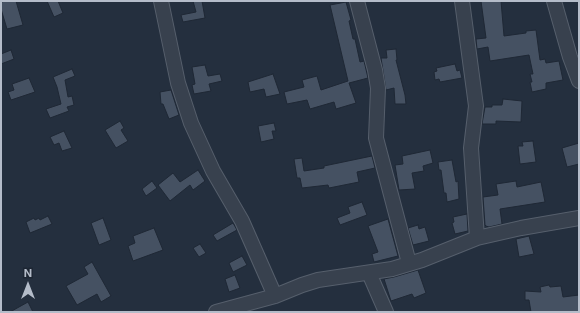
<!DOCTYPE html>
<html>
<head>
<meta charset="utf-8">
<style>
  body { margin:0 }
  #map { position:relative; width:580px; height:313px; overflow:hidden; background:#242f3e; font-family:Inter,sans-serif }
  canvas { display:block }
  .frame { position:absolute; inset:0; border:2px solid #b4bcc9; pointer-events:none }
  .north { position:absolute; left:8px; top:265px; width:40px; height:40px; -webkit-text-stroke:3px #1d2633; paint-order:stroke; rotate:0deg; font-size:11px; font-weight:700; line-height:16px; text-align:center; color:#b4bcc9 }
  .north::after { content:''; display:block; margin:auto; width:14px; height:18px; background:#b4bcc9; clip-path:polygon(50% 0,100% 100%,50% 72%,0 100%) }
</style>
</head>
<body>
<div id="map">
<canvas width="580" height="313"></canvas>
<div class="frame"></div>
<div class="north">N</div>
</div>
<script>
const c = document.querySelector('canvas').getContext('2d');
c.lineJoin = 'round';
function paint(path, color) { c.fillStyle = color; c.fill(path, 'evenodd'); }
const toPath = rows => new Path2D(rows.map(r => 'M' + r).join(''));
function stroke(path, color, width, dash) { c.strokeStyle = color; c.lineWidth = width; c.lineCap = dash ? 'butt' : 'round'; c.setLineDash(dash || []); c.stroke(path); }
const building = toPath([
  [6,1,16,1,23,25,7,29,1,9,1,2,6,1],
  [47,1,58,1,63,13,54,17,47,1],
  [193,1,202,1,205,18,183,22,181,15,196,12,193,1],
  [481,1,501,1,504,36,526,33,526,31,536,30,540,60,545,59,546,63,559,61,563,80,546,83,546,89,532,92,530,82,532,82,530,74,533,74,529,55,490,61,488,47,477,49,476,39,486,38,481,1],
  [346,2,351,20,349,21,353,39,355,39,360,62,364,61,368,78,349,83,356,103,336,109,334,102,310,109,307,100,287,104,284,92,304,87,302,80,317,76,321,90,348,81,330,5,346,2],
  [396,49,397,60,396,60,405,95,406,104,395,104,394,88,386,90,381,58,387,58,386,50,396,49],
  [11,50,14,59,1,64,1,54,11,50],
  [455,64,457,71,460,70,462,78,440,82,439,79,435,80,434,72,437,71,436,68,455,64],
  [205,65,208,76,220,74,222,81,209,84,211,91,194,94,192,85,195,84,192,67,205,65],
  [72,69,75,76,65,80,68,97,72,96,74,105,67,107,69,111,50,118,46,109,61,104,57,87,53,77,72,69],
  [273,74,280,94,266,97,264,89,250,92,248,82,273,74],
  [29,78,35,92,11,100,8,92,14,90,12,84,29,78],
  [171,90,179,115,169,119,163,104,161,104,160,92,171,90],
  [503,99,522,101,521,122,496,121,496,124,482,124,485,107,492,107,492,105,502,105,503,99],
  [120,121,124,128,121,130,128,141,116,148,105,130,120,121],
  [274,123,276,131,272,131,274,139,261,142,258,126,274,123],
  [64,131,72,148,62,151,59,143,54,145,50,137,64,131],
  [533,141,536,162,520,164,518,146,523,146,522,142,533,141],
  [579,143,579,164,567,167,562,148,579,143],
  [430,150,433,163,423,166,424,171,412,173,415,189,399,190,395,165,403,164,402,156,430,150],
  [372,156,375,168,357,172,359,182,329,188,328,185,302,188,300,178,297,178,294,159,302,158,304,171,324,168,324,166,372,156],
  [452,160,456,182,458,181,459,199,447,202,446,193,444,193,441,170,439,170,438,162,452,160],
  [198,170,205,181,193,190,190,185,170,201,158,185,173,173,180,182,198,170],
  [152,181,157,188,146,196,142,189,152,181],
  [516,181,517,187,541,182,545,202,500,209,502,224,489,227,486,226,485,225,483,197,498,195,496,184,516,181],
  [362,202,367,215,340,225,337,218,350,213,348,207,362,202],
  [467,214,468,231,455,234,452,223,454,222,453,217,467,214],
  [48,216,52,224,30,233,26,222,34,218,35,220,39,218,40,220,48,216],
  [103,218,111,240,99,245,91,223,103,218],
  [388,219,398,256,374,262,372,254,378,252,368,226,388,219],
  [233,223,237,230,217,241,213,235,233,223],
  [418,225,419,229,425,227,429,241,413,245,408,228,418,225],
  [154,228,163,250,133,261,128,246,135,243,133,236,154,228],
  [529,236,534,254,519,257,516,239,529,236],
  [200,244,206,253,199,257,193,248,200,244],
  [242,256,247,265,233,272,229,263,242,256],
  [92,262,111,296,101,302,97,294,77,305,66,286,88,274,84,267,92,262],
  [418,270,426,293,414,298,412,294,391,301,384,279,394,277,418,270],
  [235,275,240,288,229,292,225,279,235,275],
  [549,285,550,287,561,286,563,297,579,295,579,312,531,312,529,300,525,300,525,291,541,292,540,287,549,285],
  [28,302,33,312,10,312,28,302]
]);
const minor = toPath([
  [161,1,178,83,191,123,213,171,242,221,275,296],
  [357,1,375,70,378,88,376,138,409,263],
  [462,1,476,106,471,148,477,238],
  [554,1,570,57,579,81],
  [369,273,386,312],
  [216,312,275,296,302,285,318,280,392,269,422,260,477,238,521,228,579,218]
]);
paint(building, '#455162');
stroke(building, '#1f2835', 1);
stroke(minor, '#565f6c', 16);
stroke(minor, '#38414e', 14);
</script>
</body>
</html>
